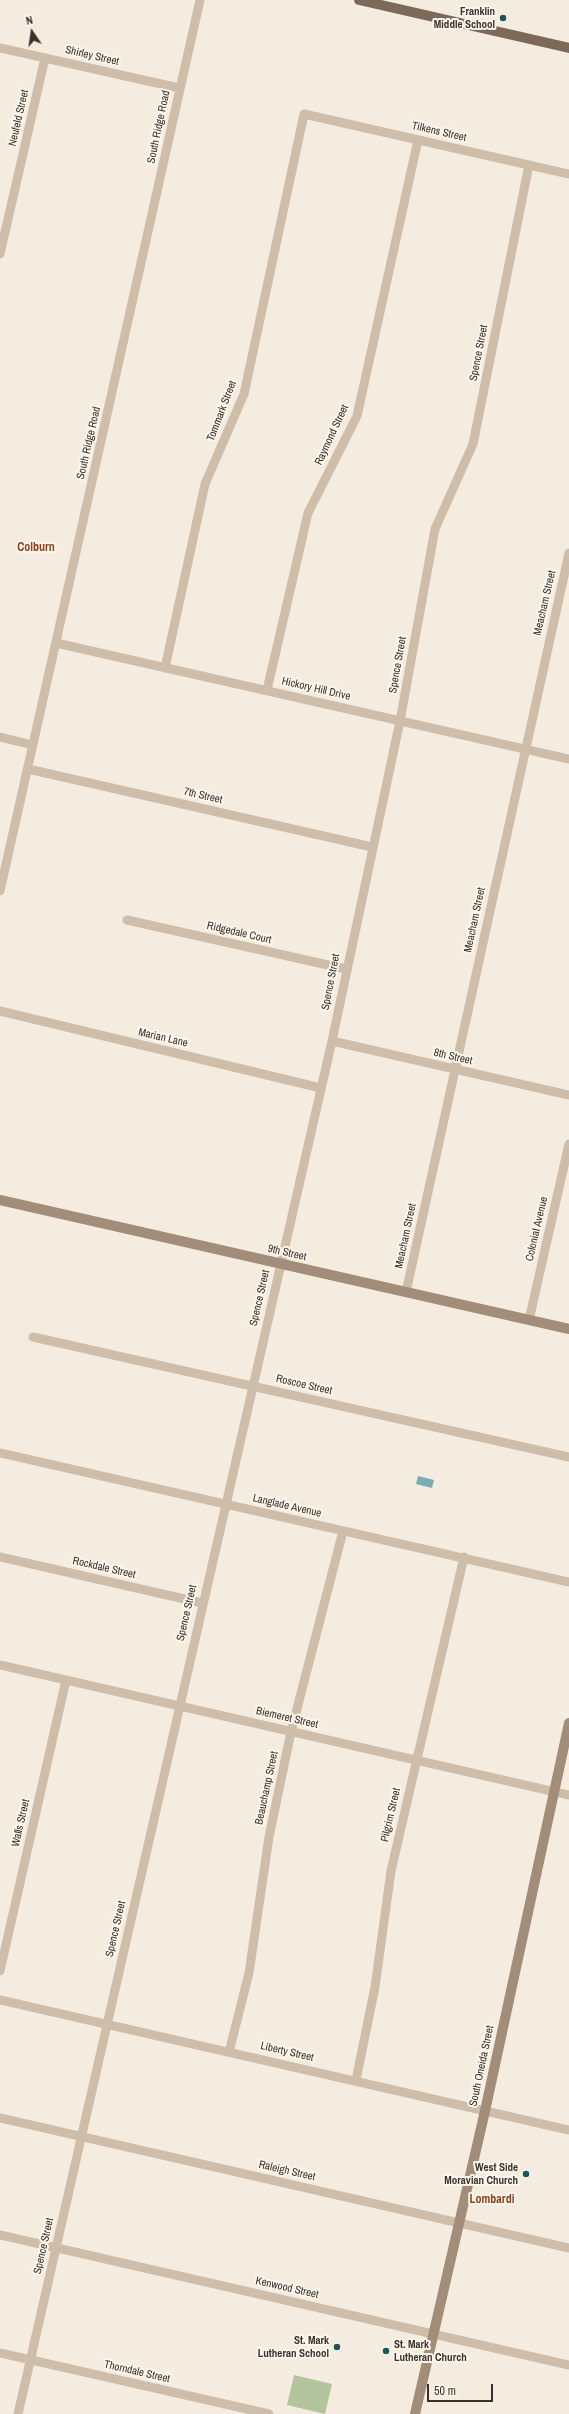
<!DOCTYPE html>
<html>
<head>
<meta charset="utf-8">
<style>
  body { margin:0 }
  #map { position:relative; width:569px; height:2414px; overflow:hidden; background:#f4ecdf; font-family:"Archivo Narrow",sans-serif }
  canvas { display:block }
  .north { position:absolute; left:12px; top:12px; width:40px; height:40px; -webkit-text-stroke:3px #fbf6ec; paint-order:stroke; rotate:347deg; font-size:11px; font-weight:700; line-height:16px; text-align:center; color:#3b302a }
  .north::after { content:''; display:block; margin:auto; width:14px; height:18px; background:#3b302a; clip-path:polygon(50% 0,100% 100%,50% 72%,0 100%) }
  .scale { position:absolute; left:427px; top:2384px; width:66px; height:18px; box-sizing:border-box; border:2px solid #3b302a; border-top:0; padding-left:5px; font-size:12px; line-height:14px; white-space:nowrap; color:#3b302a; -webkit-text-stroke:3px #fbf6ec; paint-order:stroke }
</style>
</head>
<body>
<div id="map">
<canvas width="569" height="2414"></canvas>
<div class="north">N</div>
<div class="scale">50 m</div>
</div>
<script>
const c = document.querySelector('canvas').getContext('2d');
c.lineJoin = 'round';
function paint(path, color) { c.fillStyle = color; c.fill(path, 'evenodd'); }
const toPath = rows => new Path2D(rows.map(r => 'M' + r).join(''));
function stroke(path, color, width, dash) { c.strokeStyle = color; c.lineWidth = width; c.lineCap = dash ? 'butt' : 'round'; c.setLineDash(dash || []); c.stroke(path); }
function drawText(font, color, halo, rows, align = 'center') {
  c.font = font + ' "Archivo Narrow",sans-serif'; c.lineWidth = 4; c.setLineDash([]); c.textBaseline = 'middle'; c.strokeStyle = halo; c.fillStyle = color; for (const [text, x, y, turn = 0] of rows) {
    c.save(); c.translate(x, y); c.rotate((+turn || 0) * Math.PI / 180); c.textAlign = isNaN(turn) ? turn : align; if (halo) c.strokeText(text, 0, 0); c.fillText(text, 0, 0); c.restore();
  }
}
const green = toPath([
  [294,2375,332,2384,325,2414,287,2405]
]);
const water = toPath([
  [418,1476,434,1480,432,1488,416,1484]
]);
const street = toPath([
  [0,48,179,88],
  [0,254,45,58],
  [56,643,569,759],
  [165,668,205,484,244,394,304,114,569,174],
  [267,690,308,513,357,416,418,140],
  [0,737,33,745],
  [28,769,372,847],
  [0,891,200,0],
  [127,920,346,969],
  [0,1011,321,1088],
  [332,1041,569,1095],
  [406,1292,569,553],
  [529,1320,569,1144],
  [33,1337,569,1457],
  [0,1453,569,1582],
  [0,1557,202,1603],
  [0,1665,569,1795],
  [0,1971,66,1680],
  [0,2000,569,2130],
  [229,2052,249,1973,269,1837,291,1732,343,1531],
  [356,2080,375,1987,391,1871,464,1557],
  [0,2118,569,2248],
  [0,2235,569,2365],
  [0,2353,269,2414],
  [18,2414,332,1041,400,721,435,529,473,444,529,165]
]);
const secondary = toPath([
  [0,1200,569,1329],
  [415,2414,485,2111,569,1723]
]);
const primary = toPath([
  [359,0,569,48]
]);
const markers = [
  [503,18,4,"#1c555f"],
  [526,2174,4,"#1c555f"],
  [337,2347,4,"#1c555f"],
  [386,2351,4,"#1c555f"]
];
const poiNames = [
  ["Franklin",495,12],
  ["Middle School",495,25],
  ["West Side",518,2168],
  ["Moravian Church",518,2181],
  ["St. Mark",329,2341],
  ["Lutheran School",329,2354],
  ["St. Mark",394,2345,"left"],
  ["Lutheran Church",394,2358,"left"]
];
const streetNames = [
  ["Shirley Street",92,56,13],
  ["Neufeld Street",19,118,-77],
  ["South Ridge Road",159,127,-78],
  ["Tilkens Street",439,132,13],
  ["Spence Street",479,353,-79],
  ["Tommark Street",222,411,-69],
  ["Raymond Street",332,435,-65],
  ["South Ridge Road",89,443,-77],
  ["Meacham Street",545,603,-77],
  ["Spence Street",398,665,-80],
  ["Hickory Hill Drive",316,689,13],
  ["7th Street",203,796,13],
  ["Meacham Street",475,920,-78],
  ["Ridgedale Court",239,933,13],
  ["Spence Street",331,982,-79],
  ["Marian Lane",163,1038,13],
  ["8th Street",453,1057,13],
  ["Colonial Avenue",537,1229,-77],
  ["Meacham Street",406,1236,-78],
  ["9th Street",287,1253,13],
  ["Spence Street",260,1298,-77],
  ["Roscoe Street",304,1385,13],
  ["Langlade Avenue",287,1506,13],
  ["Rockdale Street",104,1568,13],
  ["Spence Street",187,1613,-77],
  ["Biemeret Street",287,1718,13],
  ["Beauchamp Street",267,1788,-78],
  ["Pilgrim Street",391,1815,-77],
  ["Walls Street",21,1823,-77],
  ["Spence Street",116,1929,-77],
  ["Liberty Street",287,2052,13],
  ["South Oneida Street",482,2066,-78],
  ["Raleigh Street",287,2171,13],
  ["Spence Street",44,2246,-77],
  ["Kenwood Street",287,2288,13],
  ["Thorndale Street",137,2372,13]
];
const neighbourhoodNames = [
  ["Colburn",36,548],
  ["Lombardi",492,2200]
];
paint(green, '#b4c59d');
paint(water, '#7cacb3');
stroke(street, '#cebda9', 9);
stroke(secondary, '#a28c7a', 10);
stroke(primary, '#7d695a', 10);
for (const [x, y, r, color] of markers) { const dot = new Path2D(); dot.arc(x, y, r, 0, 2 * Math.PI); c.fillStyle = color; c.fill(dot); stroke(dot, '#fbf6ec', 1.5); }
drawText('bold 11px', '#3b302a', '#fbf6ec', poiNames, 'right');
drawText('11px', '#3b302a', '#fbf6ec', streetNames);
drawText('bold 12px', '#8f421d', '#fbf6ec', neighbourhoodNames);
</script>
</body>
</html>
